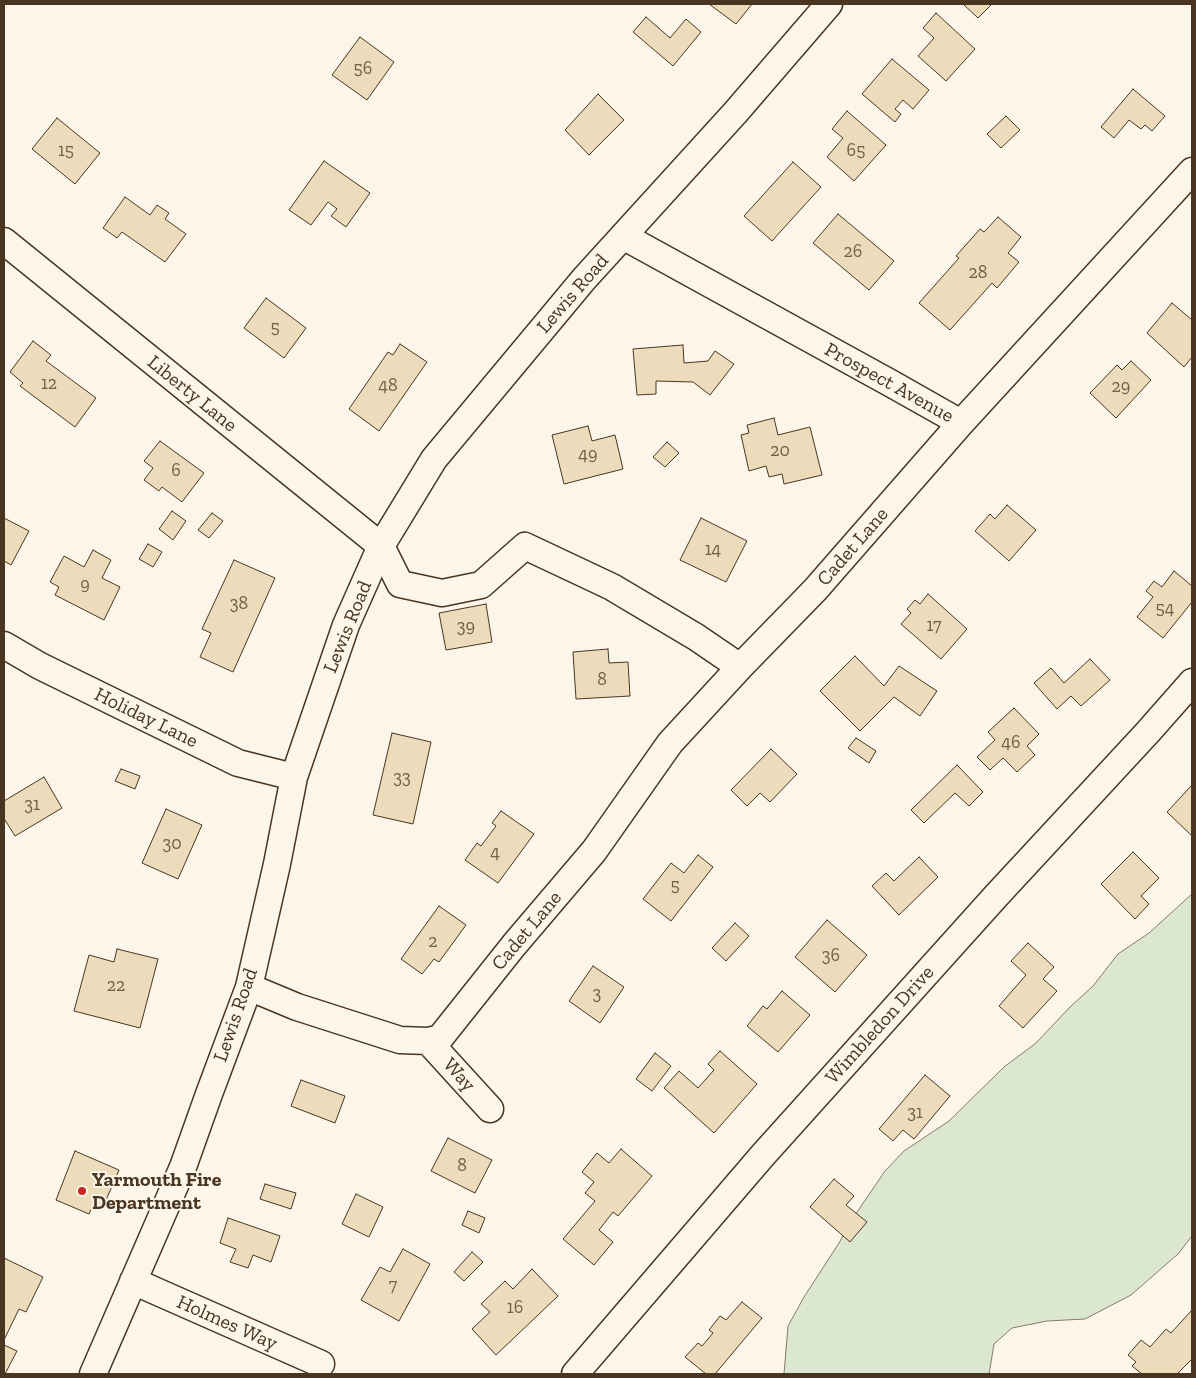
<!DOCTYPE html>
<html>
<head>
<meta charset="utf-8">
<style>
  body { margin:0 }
  #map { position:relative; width:1196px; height:1378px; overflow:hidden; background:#fbf6e9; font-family:"Zilla Slab",serif }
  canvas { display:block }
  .frame { position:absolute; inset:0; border:5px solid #4a3520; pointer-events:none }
</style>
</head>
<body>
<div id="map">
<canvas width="1196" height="1378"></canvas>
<div class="frame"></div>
</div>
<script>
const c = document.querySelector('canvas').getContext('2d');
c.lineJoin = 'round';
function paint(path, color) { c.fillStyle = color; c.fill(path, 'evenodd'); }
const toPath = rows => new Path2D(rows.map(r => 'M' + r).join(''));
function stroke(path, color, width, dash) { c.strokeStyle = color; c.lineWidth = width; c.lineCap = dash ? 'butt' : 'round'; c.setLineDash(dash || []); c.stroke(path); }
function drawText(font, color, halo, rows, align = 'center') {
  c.font = font + ' "Zilla Slab",serif'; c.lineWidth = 4; c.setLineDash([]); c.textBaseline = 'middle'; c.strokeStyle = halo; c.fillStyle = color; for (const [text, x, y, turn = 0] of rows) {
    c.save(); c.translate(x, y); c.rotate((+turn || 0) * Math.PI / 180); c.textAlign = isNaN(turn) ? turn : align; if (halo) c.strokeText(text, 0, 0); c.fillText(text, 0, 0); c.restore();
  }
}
const green = toPath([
  [1192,894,1192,1236,1178,1254,1131,1295,1085,1319,1047,1321,1012,1328,994,1344,989,1374,784,1374,788,1326,804,1297,839,1243,851,1221,885,1171,904,1151,949,1121,1004,1067,1036,1043,1070,1007,1093,986,1118,954,1149,933,1192,894]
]);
const building = toPath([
  [709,4,752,4,736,24,709,4],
  [963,4,992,4,978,18,963,4],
  [936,13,975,49,946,81,918,56,934,38,923,28,936,13],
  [646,17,670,38,686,19,701,32,673,66,633,32,646,17],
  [360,37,394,62,367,100,332,75,360,37],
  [892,59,929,90,913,109,903,100,895,109,901,114,895,122,862,94,892,59],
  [1133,89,1165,116,1152,131,1145,125,1141,129,1129,120,1114,138,1101,127,1133,89],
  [598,94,624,120,589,155,565,130,598,94],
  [847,111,886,145,854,181,827,157,843,138,832,129,847,111],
  [1006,116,1020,130,1001,148,987,134,1006,116],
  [57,118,100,153,75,184,32,149,57,118],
  [324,161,370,193,346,227,331,216,337,209,328,202,311,225,289,210,324,161],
  [793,162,821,187,772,241,744,216,793,162],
  [125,197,150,215,157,205,169,213,165,219,186,234,165,262,122,232,117,238,103,228,125,197],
  [838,214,894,261,869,290,813,243,838,214],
  [998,217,1021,237,1008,253,1019,262,997,288,992,283,950,330,919,303,959,258,956,256,980,229,984,232,998,217],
  [266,298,306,328,284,358,244,328,266,298],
  [1172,303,1192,320,1192,357,1184,367,1147,333,1172,303],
  [33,341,51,355,46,361,96,398,75,427,20,386,23,383,10,372,33,341],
  [400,344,427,362,379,431,349,409,388,352,393,355,400,344],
  [683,345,684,363,708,361,715,351,734,364,710,395,693,382,656,381,656,394,637,395,633,349,683,345],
  [1131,361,1151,380,1116,418,1090,393,1117,365,1122,370,1131,361],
  [774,418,778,435,810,427,822,475,784,484,782,474,769,477,766,466,749,471,741,435,749,433,747,425,774,418],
  [588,426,592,441,615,435,623,469,564,484,552,435,588,426],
  [160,441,204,473,182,502,162,487,159,491,144,480,153,468,144,461,160,441],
  [667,442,679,453,665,467,653,457,667,442],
  [1007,505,1036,530,1009,561,975,531,990,514,995,519,1007,505],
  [172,511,186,521,173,540,159,529,172,511],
  [212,513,223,521,209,538,198,530,212,513],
  [4,518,29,531,11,565,4,561,4,518],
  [701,518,747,541,726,582,680,560,701,518],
  [148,544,162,552,153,567,139,559,148,544],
  [93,550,111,560,102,578,120,587,104,620,55,595,59,587,50,582,64,556,84,567,93,550],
  [234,560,275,578,233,672,200,657,211,633,202,629,234,560],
  [1174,571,1192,586,1192,602,1163,638,1137,617,1153,597,1146,591,1154,581,1162,587,1174,571],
  [928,594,967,629,941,659,901,624,911,613,907,609,915,600,920,604,928,594],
  [486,604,492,642,446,650,439,613,486,604],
  [608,649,609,663,628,662,630,696,576,699,573,652,608,649],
  [855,656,884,686,899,666,937,691,920,716,894,697,860,731,820,691,855,656],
  [1090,659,1110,680,1081,706,1071,696,1057,709,1034,683,1051,668,1064,683,1090,659],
  [1014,708,1039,734,1027,746,1035,755,1017,772,1003,758,990,770,977,757,995,740,988,732,1014,708],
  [392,733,431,742,413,824,373,815,392,733],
  [856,738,876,751,869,763,848,748,856,738],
  [771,749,797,774,770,802,760,793,747,806,731,790,771,749],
  [957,765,983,792,969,806,955,793,924,823,911,810,957,765],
  [121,769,140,776,135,789,115,781,121,769],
  [44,777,62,808,15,836,5,820,4,820,4,801,44,777],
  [1192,785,1192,836,1167,812,1192,785],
  [166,809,202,825,178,879,142,863,166,809],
  [501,811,534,834,498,883,465,860,477,843,481,846,496,826,492,823,501,811],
  [1133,852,1159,878,1141,896,1149,904,1135,919,1101,884,1133,852],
  [698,855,713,867,671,921,643,899,671,863,684,873,698,855],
  [919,857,938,877,899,915,872,886,886,873,894,881,919,857],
  [439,906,466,925,439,962,434,959,422,974,401,959,439,906],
  [827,920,867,955,835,992,795,957,827,920],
  [735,923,749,936,726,961,712,948,735,923],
  [1028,943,1054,967,1043,979,1057,991,1023,1028,999,1006,1026,975,1011,961,1028,943],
  [117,949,158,959,140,1028,74,1011,89,955,114,962,117,949],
  [593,966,624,987,600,1023,569,1001,593,966],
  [782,991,810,1015,778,1052,747,1026,763,1006,767,1009,782,991],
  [720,1051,757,1084,714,1133,664,1088,679,1071,698,1088,714,1070,708,1064,720,1051],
  [655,1053,671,1066,652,1091,636,1079,655,1053],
  [925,1075,950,1096,914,1139,903,1130,893,1141,879,1129,925,1075],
  [301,1080,345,1096,335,1123,291,1106,301,1080],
  [448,1138,492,1160,475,1193,431,1171,448,1138],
  [621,1149,652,1176,618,1216,613,1212,599,1230,613,1242,594,1265,563,1239,595,1201,585,1193,594,1182,582,1172,597,1153,609,1163,621,1149],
  [75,1151,119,1170,103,1207,94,1203,89,1214,56,1200,75,1151],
  [834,1179,854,1196,846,1205,867,1222,850,1242,810,1207,834,1179],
  [265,1184,296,1193,291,1209,260,1199,265,1184],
  [356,1194,383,1207,369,1237,342,1224,356,1194],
  [468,1211,485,1218,479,1233,462,1225,468,1211],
  [228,1218,280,1236,271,1262,253,1255,248,1268,230,1262,236,1249,220,1243,228,1218],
  [403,1249,430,1264,399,1321,361,1300,380,1267,390,1272,403,1249],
  [472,1252,483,1262,464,1281,454,1272,472,1252],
  [4,1258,43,1277,26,1312,19,1309,4,1340,4,1258],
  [532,1269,558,1296,496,1355,472,1329,490,1312,481,1304,505,1281,513,1289,532,1269],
  [742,1302,762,1318,715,1374,706,1374,685,1357,698,1343,702,1346,713,1333,709,1330,720,1316,726,1320,742,1302],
  [1192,1310,1192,1359,1177,1374,1142,1374,1132,1366,1136,1362,1128,1355,1141,1340,1150,1347,1166,1329,1171,1333,1192,1310],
  [4,1345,17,1351,5,1374,4,1374,4,1345]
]);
const minor = toPath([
  [623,236,892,384,961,423,1192,171],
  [4,241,381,546,400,584,442,593,481,585,525,546,612,587,696,637,740,667,815,590,961,423],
  [4,645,40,666,238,763,294,777],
  [249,987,297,1007,400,1040,428,1041,440,1038,514,945,594,851,670,743,740,667],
  [428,1041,490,1109],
  [133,1281,321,1364],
  [93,1374,183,1167,209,1094,249,987,277,864,294,777,346,625,381,546,434,459,584,279,735,113,829,4],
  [575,1374,763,1155,996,896,1148,732,1192,682]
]);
const markers = [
  [82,1191,5,"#c62828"]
];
const numberNames = [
  ["56",363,69],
  ["15",66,151],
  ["65",856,151],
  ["26",853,252],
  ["28",978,273],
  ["5",275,328],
  ["12",49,384],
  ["48",388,386],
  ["29",1121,387],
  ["20",780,451],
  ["49",588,455],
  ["6",176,471],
  ["14",713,550],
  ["9",85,585],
  ["38",239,604],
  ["54",1165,609],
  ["17",934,626],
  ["39",466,627],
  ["8",602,680],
  ["46",1011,743],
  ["33",402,778],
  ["31",32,805],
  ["30",172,844],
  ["4",495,853],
  ["5",675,886],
  ["2",433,942],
  ["36",831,956],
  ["22",116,986],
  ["3",597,994],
  ["31",915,1113],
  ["8",462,1166],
  ["7",393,1286],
  ["16",515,1308]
];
const streetNames = [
  ["Lewis Road",573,294,-49],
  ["Prospect Avenue",889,383,29],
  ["Liberty Lane",192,394,39],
  ["Cadet Lane",853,547,-49],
  ["Lewis Road",348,627,-68],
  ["Holiday Lane",146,718,26],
  ["Cadet Lane",527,931,-50],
  ["Lewis Road",236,1015,-71],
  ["Wimbledon Drive",880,1025,-48],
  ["Way",459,1075,48],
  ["Holmes Way",227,1323,24]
];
const poiNames = [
  ["Yarmouth Fire",92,1180],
  ["Department",92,1203]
];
paint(green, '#dce7d0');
stroke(green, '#887966', 1);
paint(building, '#ecdcbc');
stroke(building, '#4a3520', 1);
stroke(minor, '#4a3520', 29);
stroke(minor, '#fbf6e9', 26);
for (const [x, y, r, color] of markers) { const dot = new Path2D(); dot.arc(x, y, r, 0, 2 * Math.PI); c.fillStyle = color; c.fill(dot); stroke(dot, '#fbf6e9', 2); }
drawText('18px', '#725f47', null, numberNames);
drawText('20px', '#4a3520', '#fbf6e9', streetNames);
drawText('bold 20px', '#4a3520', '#fbf6e9', poiNames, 'left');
</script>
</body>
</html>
